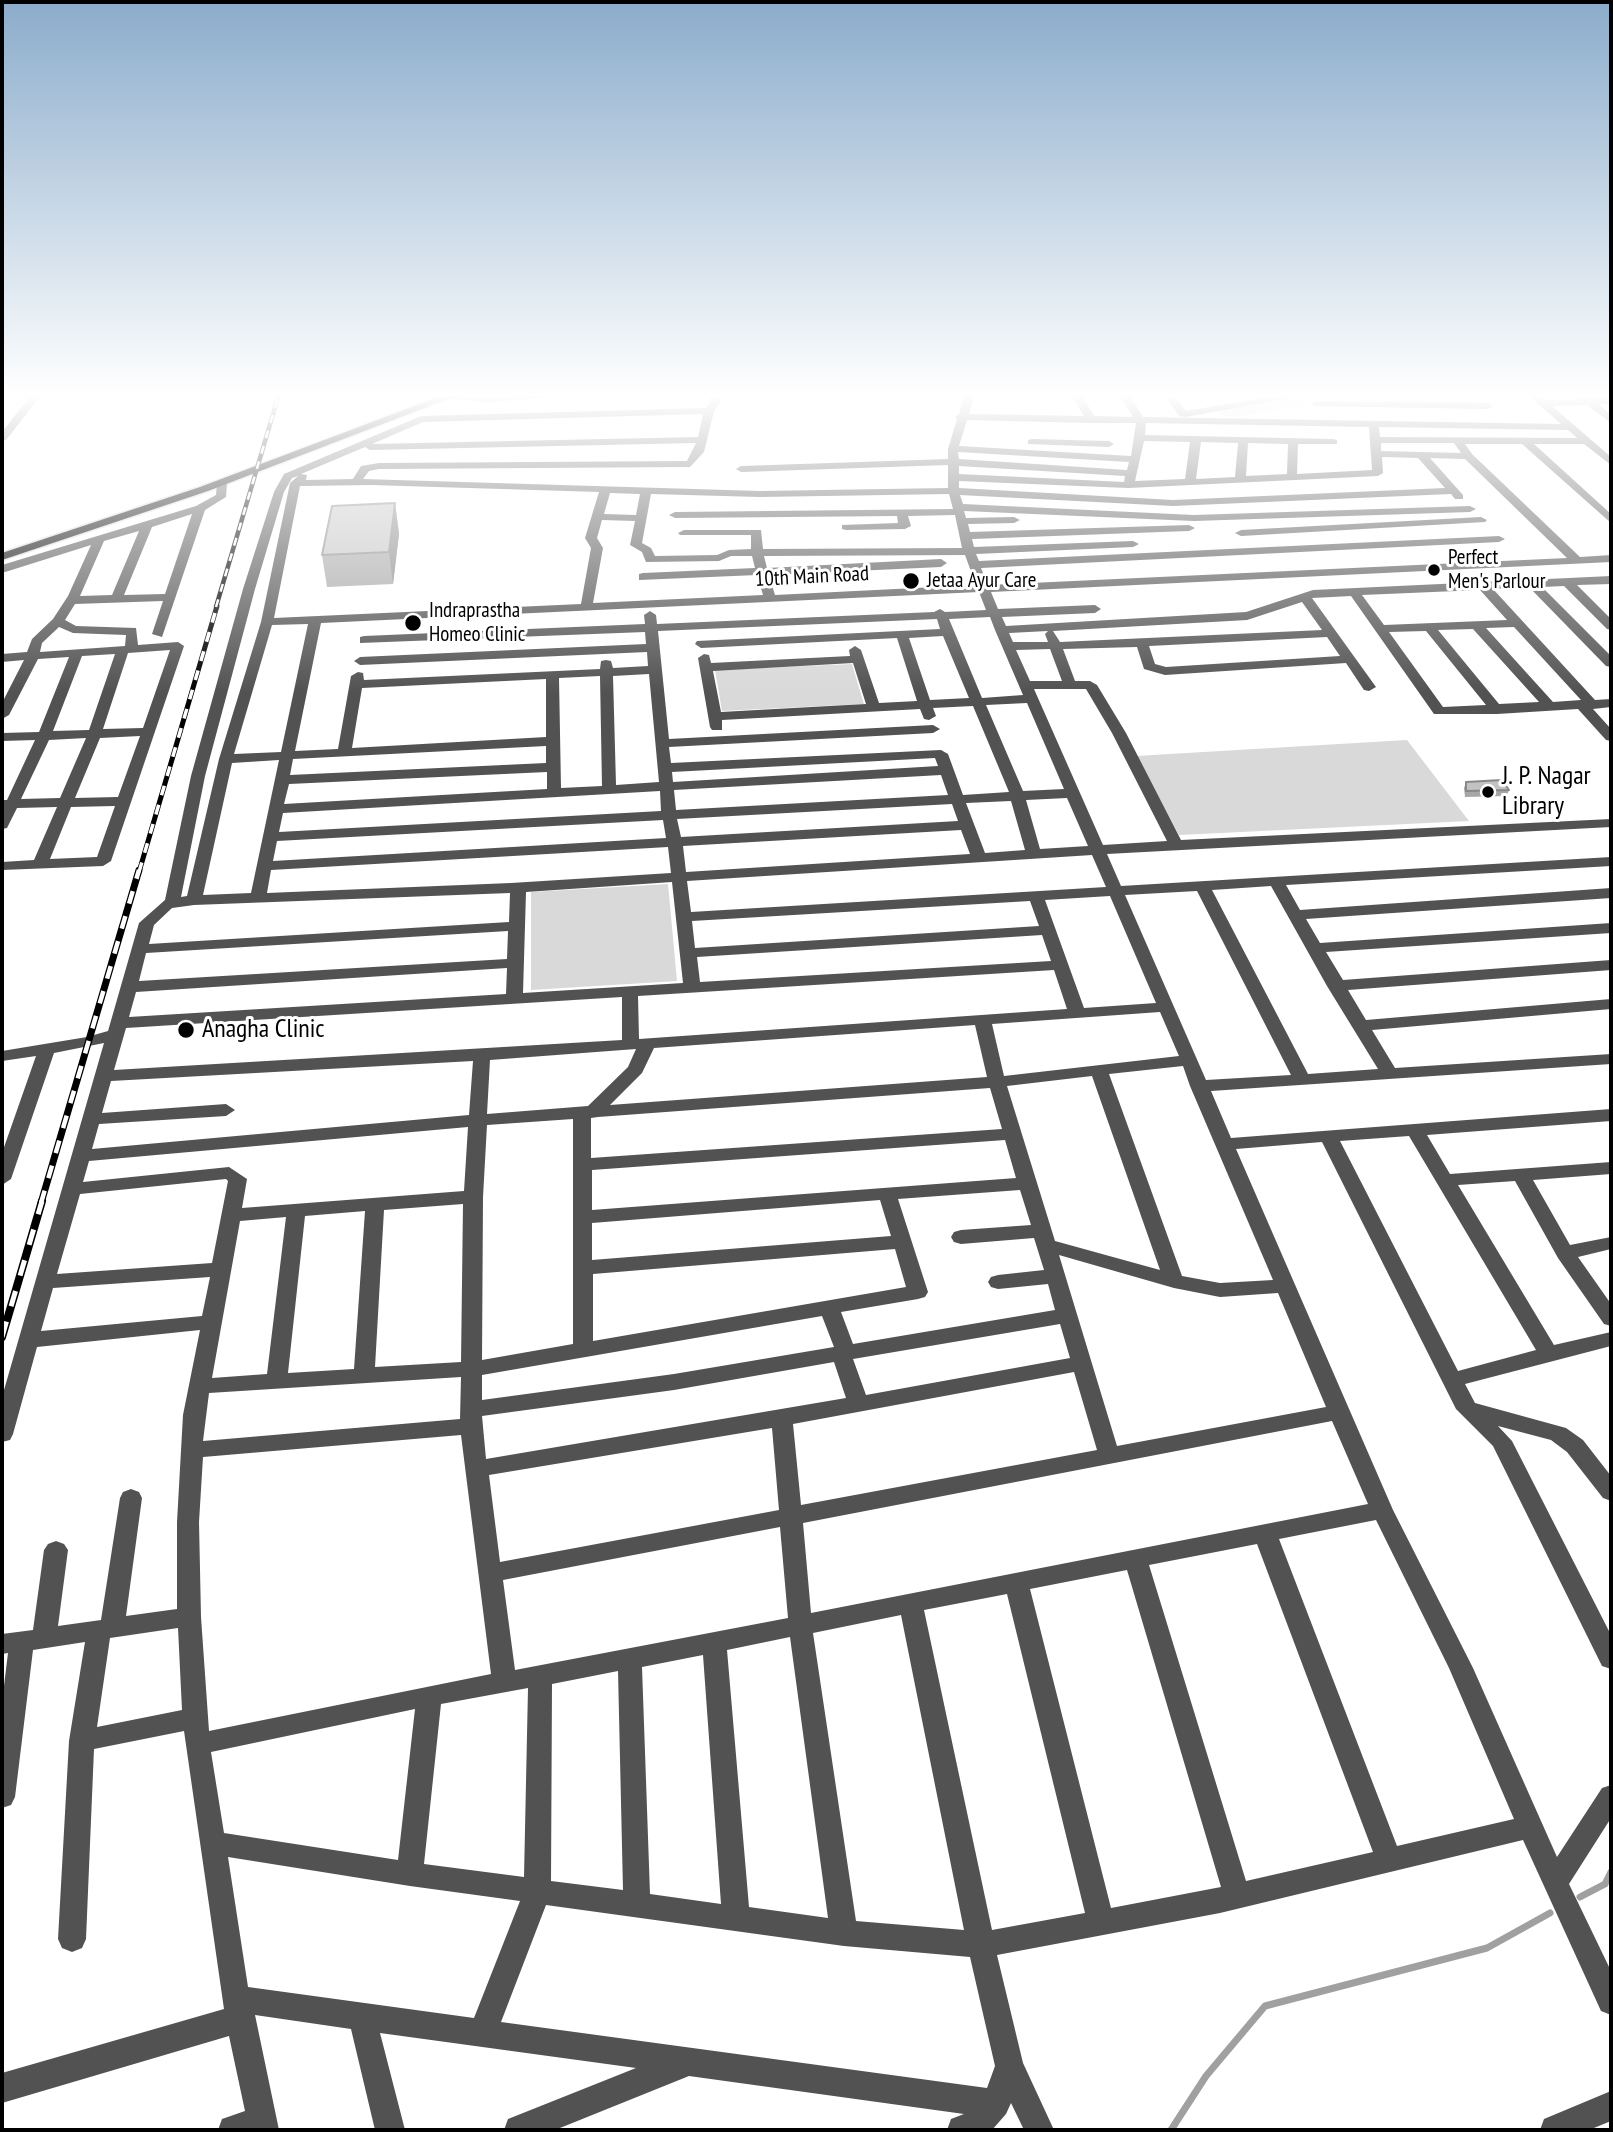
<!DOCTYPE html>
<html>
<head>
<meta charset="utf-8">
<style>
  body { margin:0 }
  #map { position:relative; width:1613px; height:2132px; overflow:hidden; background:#fff; font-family:"PT Sans Narrow",sans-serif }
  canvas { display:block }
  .frame { position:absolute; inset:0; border:4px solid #000; pointer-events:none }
</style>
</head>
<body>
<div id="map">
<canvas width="1613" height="2132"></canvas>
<div class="frame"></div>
</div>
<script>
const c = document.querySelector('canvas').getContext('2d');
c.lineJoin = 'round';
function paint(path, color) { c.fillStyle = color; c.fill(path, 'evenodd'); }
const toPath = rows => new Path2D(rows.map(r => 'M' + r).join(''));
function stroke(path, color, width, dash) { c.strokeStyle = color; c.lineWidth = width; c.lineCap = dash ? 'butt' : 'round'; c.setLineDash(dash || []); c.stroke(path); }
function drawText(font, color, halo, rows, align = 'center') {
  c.font = font + ' "PT Sans Narrow",sans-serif'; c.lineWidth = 6; c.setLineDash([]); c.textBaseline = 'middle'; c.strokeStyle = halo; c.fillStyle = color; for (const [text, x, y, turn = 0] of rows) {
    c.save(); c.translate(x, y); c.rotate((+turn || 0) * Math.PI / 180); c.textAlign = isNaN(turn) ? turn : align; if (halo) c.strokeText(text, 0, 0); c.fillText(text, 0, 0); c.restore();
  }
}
const green = toPath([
  [1395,394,1465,394,1477,404,1358,401],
  [1298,398,1307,404,1235,417,1223,416,1219,410],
  [852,664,864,704,722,711,715,670],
  [1407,740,1469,821,1179,835,1136,756],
  [668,884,677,981,531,990,531,892]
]);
const stream = toPath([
  [1580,1897,1605,1884,1611,1872],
  [1171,2130,1206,2076,1265,2006,1487,1948,1550,1913]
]);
const minor = toPath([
  [32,394,42,394,6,440,2,441,2,432,32,394],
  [448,394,487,396,595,394,487,402,452,399,448,394],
  [706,394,716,394,721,401,714,411,704,452,690,467,379,469,369,471,363,479,760,491,948,488,948,465,741,472,736,469,741,466,948,459,948,449,957,419,955,417,959,414,965,394,975,394,969,414,1084,416,1071,394,1081,394,1094,416,1133,417,1119,394,1129,394,1143,417,1561,424,1527,394,1538,394,1545,400,1581,399,1586,396,1611,398,1611,404,1598,404,1611,415,1611,423,1587,405,1552,406,1611,457,1611,465,1584,444,1534,444,1611,514,1611,523,1522,444,1465,444,1472,454,1580,557,1611,555,1611,562,991,592,998,609,1095,605,1101,609,1095,613,1002,617,1006,626,1246,612,1313,590,1611,576,1611,584,1577,585,1611,619,1611,630,1607,629,1564,586,1542,587,1611,656,1611,667,1606,666,1529,587,1493,589,1595,700,1611,699,1611,707,1593,709,1611,729,1611,741,1606,740,1578,709,1497,714,1434,714,1351,596,1312,598,1376,687,1369,691,1364,690,1346,663,1165,675,1144,669,1137,647,1063,649,1075,681,1090,681,1097,685,1126,733,1181,840,1611,819,1611,827,1107,854,1121,886,1611,857,1611,866,1286,885,1300,910,1611,888,1611,898,1306,919,1320,943,1611,923,1611,933,1326,952,1343,980,1611,960,1611,970,1348,990,1366,1020,1611,999,1611,1009,1372,1030,1395,1068,1611,1054,1611,1064,1211,1091,1231,1138,1611,1109,1611,1121,1427,1135,1450,1174,1611,1162,1611,1174,1533,1180,1570,1245,1611,1237,1611,1249,1578,1257,1611,1304,1611,1326,1604,1324,1558,1258,1515,1181,1458,1185,1554,1345,1611,1332,1611,1346,1465,1384,1475,1403,1566,1428,1583,1440,1611,1476,1611,1501,1603,1498,1567,1452,1551,1440,1498,1426,1512,1441,1611,1635,1611,1669,1602,1666,1493,1446,1456,1409,1322,1142,1236,1149,1393,1510,1473,1668,1557,1857,1602,1788,1611,1785,1611,1818,1569,1884,1611,1971,1611,2015,1601,2011,1523,1840,1220,1913,997,1955,1023,2063,1054,2130,1024,2130,1011,2103,1006,2114,992,2130,947,2130,951,2119,964,2114,689,2076,555,2130,504,2130,508,2119,636,2068,380,2033,405,2130,375,2130,351,2029,255,2015,279,2130,218,2130,222,2119,245,2111,229,2036,2,2103,2,2073,224,2009,184,1731,94,1749,86,1939,82,1948,72,1952,62,1948,58,1939,69,1741,85,1642,33,1650,15,1797,11,1805,2,1808,2,1702,8,1653,2,1654,2,1634,33,1630,44,1550,48,1544,56,1541,64,1544,68,1550,58,1626,101,1620,120,1498,123,1492,131,1489,139,1492,142,1498,126,1616,177,1609,177,1522,183,1415,200,1330,37,1347,13,1434,10,1440,2,1442,2,1397,104,1043,54,1053,11,1179,2,1185,2,1153,36,1056,2,1061,2,1051,87,1037,108,1031,139,923,165,900,191,776,243,589,274,492,284,474,421,416,706,408,711,401,706,394],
  [703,414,698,437,372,444,423,422,703,414],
  [967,420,1091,423,1136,423,1131,456,959,446,967,420],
  [1146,423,1369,427,1372,470,1297,474,1298,444,1337,444,1337,440,1333,439,1145,435,1146,423],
  [1379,427,1568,430,1577,438,1380,437,1379,427],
  [1144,441,1190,442,1185,479,1135,481,1144,441],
  [1201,442,1238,443,1235,477,1196,479,1201,442],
  [696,443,687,461,379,463,361,466,353,479,306,480,307,475,301,474,365,447,370,450,696,443],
  [1248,443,1288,444,1287,474,1246,476,1248,443],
  [1381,443,1454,443,1461,453,1381,451,1381,443],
  [958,452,1129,462,1127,470,959,459,958,452],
  [1382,457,1418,458,1445,488,1173,500,959,488,959,481,1128,488,1378,476,1383,473,1382,457],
  [1430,458,1465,459,1567,558,988,585,981,568,1499,542,1505,539,1499,536,979,561,976,554,1133,547,1139,544,1133,541,974,547,972,539,1189,531,1195,528,1189,525,970,532,968,524,1014,523,1020,520,1014,517,966,518,964,511,1194,521,1470,512,1476,509,1470,506,1194,515,963,504,960,495,1173,506,1451,494,1455,499,1463,499,1463,495,1430,458],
  [959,466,1125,476,1124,482,959,474,959,466],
  [298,476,290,483,261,622,219,759,187,896,181,897,205,776,255,589,284,492,292,478,298,476],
  [372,485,599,492,585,538,591,548,581,604,274,618,300,486,372,485],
  [610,493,640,494,636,515,604,514,610,493],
  [651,494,760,497,949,494,953,509,675,512,669,515,675,518,897,516,898,523,842,525,842,529,846,530,905,529,911,526,908,516,955,515,962,548,763,549,761,530,684,530,678,533,680,535,751,535,751,549,729,550,717,555,655,556,651,548,642,543,651,494],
  [602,520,635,521,630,545,642,552,646,562,719,561,731,556,752,556,755,568,643,573,639,574,639,580,757,575,763,595,593,603,603,548,597,538,602,520],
  [965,555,976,585,775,595,769,575,941,567,947,563,941,559,767,568,764,556,965,555],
  [1480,590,1507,620,1384,625,1362,595,1480,590],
  [979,592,986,610,945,612,940,609,934,612,657,624,656,615,650,611,644,615,645,624,364,636,360,637,360,643,645,632,646,644,360,657,354,661,360,665,647,652,648,666,613,668,611,661,606,660,601,661,600,669,364,680,363,673,358,672,351,676,338,749,295,751,321,623,979,592],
  [1302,602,1322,630,1060,642,1053,631,1247,620,1302,602],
  [990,617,995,630,1023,695,982,698,949,619,990,617],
  [937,619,940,629,697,641,695,644,701,648,897,638,917,701,879,703,861,650,855,646,849,650,850,656,711,663,709,655,704,654,698,658,710,727,712,730,722,730,722,720,920,709,924,719,929,720,936,716,933,708,973,706,1009,792,963,795,948,754,941,750,671,763,669,747,933,733,940,729,933,725,669,739,658,631,937,619],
  [308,624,281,752,234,754,272,625,308,624],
  [1514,627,1581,700,1553,702,1486,628,1514,627],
  [1473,629,1539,702,1499,704,1438,630,1473,629],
  [1048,631,1045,634,1048,642,1013,642,1009,633,1048,631],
  [1426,631,1486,705,1443,707,1389,632,1426,631],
  [943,636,969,698,930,700,909,638,943,636],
  [1327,637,1340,656,1166,667,1155,664,1149,646,1327,637],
  [1050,649,1062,681,1030,681,1016,650,1050,649],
  [853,663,866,704,721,712,713,671,853,663],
  [649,674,659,782,616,785,613,676,649,674],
  [600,676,602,786,561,788,559,678,600,676],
  [546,679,546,737,352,748,362,688,546,679],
  [1034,689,1086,689,1112,733,1167,841,1103,845,1034,689],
  [1027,703,1064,789,1023,791,986,705,1027,703],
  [546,746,546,763,290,775,293,759,546,746],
  [935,758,938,766,673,782,672,772,935,758],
  [279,760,251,893,203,895,232,763,279,760],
  [547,772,547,789,284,804,289,784,547,772],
  [941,775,948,795,676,810,674,790,941,775],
  [660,791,661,811,279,832,283,813,660,791],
  [1067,798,1088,846,1040,849,1026,800,1067,798],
  [1011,801,1025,850,985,853,966,803,1011,801],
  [952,804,958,821,681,837,677,819,952,804],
  [663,820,666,838,273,861,277,841,663,820],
  [961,830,970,854,686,872,683,846,961,830],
  [668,847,671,873,511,883,267,893,271,870,668,847],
  [1092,855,1106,887,691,912,687,881,1092,855],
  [672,882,683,983,523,993,526,892,672,882],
  [1271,886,1327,986,1378,1069,1308,1074,1212,890,1271,886],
  [1197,891,1291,1075,1206,1080,1125,895,1197,891],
  [510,893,509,922,149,944,154,925,172,908,194,905,510,893],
  [1110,896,1156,1003,1084,1008,1045,900,1110,896],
  [1030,901,1039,926,695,948,692,921,1030,901],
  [508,931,507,959,139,981,146,953,508,931],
  [1042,935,1051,961,700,982,697,957,1042,935],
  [507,968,506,994,129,1017,136,992,507,968],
  [1054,970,1067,1009,639,1039,638,996,1054,970],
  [622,997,622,1040,114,1070,126,1028,622,997],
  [1160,1012,1179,1056,1004,1076,992,1024,1160,1012],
  [975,1025,987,1077,610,1105,642,1073,654,1048,975,1025],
  [636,1049,628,1067,588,1106,487,1114,490,1060,636,1049],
  [473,1061,469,1115,92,1149,99,1124,226,1116,235,1110,226,1104,102,1113,111,1081,473,1061],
  [1183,1066,1190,1086,1273,1280,1220,1283,1182,1276,1109,1074,1183,1066],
  [1092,1076,1160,1270,1055,1241,1007,1086,1092,1076],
  [990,1088,1002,1129,591,1158,591,1118,598,1117,990,1088],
  [573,1119,573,1344,482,1360,483,1197,487,1125,573,1119],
  [468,1127,464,1191,242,1208,247,1179,229,1167,83,1182,89,1161,468,1127],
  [1409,1136,1536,1350,1458,1371,1340,1141,1409,1136],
  [1005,1140,1016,1178,592,1210,592,1170,1005,1140],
  [226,1179,228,1181,212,1263,57,1274,80,1194,226,1179],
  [1020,1190,1031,1225,961,1230,954,1232,951,1237,954,1242,961,1244,1034,1238,1044,1270,998,1275,991,1277,988,1282,991,1287,998,1289,1048,1284,1055,1310,853,1344,841,1312,918,1299,925,1297,928,1292,898,1199,1020,1190],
  [880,1200,891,1236,592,1260,592,1223,880,1200],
  [463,1204,461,1362,375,1367,384,1210,463,1204],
  [365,1211,354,1369,288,1373,305,1216,365,1211],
  [286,1217,267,1374,212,1378,240,1221,286,1217],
  [895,1249,906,1287,593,1341,593,1274,895,1249],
  [1059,1255,1174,1288,1220,1297,1278,1293,1326,1407,1117,1446,1059,1255],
  [210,1277,202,1316,41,1331,53,1288,210,1277],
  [822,1316,834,1347,674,1374,482,1400,482,1375,822,1316],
  [1060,1324,1070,1358,866,1395,853,1359,1060,1324],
  [834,1362,846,1398,486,1459,482,1416,674,1390,834,1362],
  [1074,1372,1097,1450,801,1505,793,1424,1074,1372],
  [461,1377,460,1419,203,1441,209,1393,461,1377],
  [1332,1421,1368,1504,811,1613,803,1523,1332,1421],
  [772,1428,779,1510,500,1562,489,1475,772,1428],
  [461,1435,491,1674,209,1731,201,1617,199,1522,203,1457,461,1435],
  [1376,1520,1449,1668,1514,1819,1397,1846,1279,1539,1376,1520],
  [780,1527,788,1618,515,1670,503,1580,780,1527],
  [1257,1544,1373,1852,1246,1881,1149,1565,1257,1544],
  [1127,1570,1221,1887,1111,1908,1030,1589,1127,1570],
  [1007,1594,1085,1913,992,1930,924,1610,1007,1594],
  [901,1615,964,1930,856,1921,813,1633,901,1615],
  [178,1628,182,1710,97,1727,110,1638,178,1628],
  [790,1637,828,1918,749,1907,727,1650,790,1637],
  [703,1655,721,1904,650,1894,642,1667,703,1655],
  [618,1671,623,1890,551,1881,552,1684,618,1671],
  [528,1688,524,1877,424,1864,441,1704,528,1688],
  [415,1709,398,1860,224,1833,211,1752,415,1709],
  [228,1857,410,1886,520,1901,474,2018,248,1987,228,1857],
  [546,1905,844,1946,970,1957,995,2066,987,2088,501,2022,546,1905],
  [1164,394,1174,394,1186,411,1286,394,1311,394,1186,417,1179,416,1164,394],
  [1316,401,1488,403,1493,406,1488,409,1313,406,1313,402,1316,401],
  [1032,439,1109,441,1114,444,1109,447,1028,444,1028,440,1032,439],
  [222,480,227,483,226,497,205,510,162,637,152,634,163,601,75,604,65,620,76,626,136,628,138,645,178,642,184,646,111,861,103,866,2,870,2,862,34,860,57,807,17,808,7,828,2,829,2,800,7,800,35,740,2,741,2,733,39,732,69,657,38,659,9,715,2,719,2,703,24,660,2,662,2,654,27,652,32,639,53,619,68,596,91,545,2,573,2,565,196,506,216,495,217,483,222,480],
  [192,514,165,594,124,595,152,527,192,514],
  [139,531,112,595,80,596,104,541,139,531],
  [59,627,73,633,126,635,125,646,40,652,42,643,59,627],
  [170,650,143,728,103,729,128,653,170,650],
  [115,654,89,730,53,731,82,656,115,654],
  [140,736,118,797,75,798,100,738,140,736],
  [86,738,60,798,21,799,49,740,86,738],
  [115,806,97,857,50,859,71,807,115,806],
  [1481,517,1487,520,1485,522,1241,536,1235,533,1241,530,1481,517],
  [1611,2091,1611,2121,1589,2130,1540,2130,1544,2119,1611,2091]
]);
const major = toPath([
  [446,394,461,394,208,491,2,560,2,553,200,487,446,394]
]);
const railFar3 = toPath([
  [216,607,279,394]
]);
const railFar2 = toPath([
  [139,872,217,606]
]);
const railFar1 = toPath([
  [41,1203,139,870]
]);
const rail = toPath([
  [2,1337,42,1201]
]);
const wall = toPath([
  [395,503,399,534,393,584,327,587,322,555],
  [1466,782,1509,790,1507,796,1465,797,1464,788]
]);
const shadedWall = toPath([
  [395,503,399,534,393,584,389,552]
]);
const building = toPath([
  [395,503,389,552,322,555,332,506,395,503],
  [1502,780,1509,790,1466,791,1466,782,1502,780]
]);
const markers = [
  [1434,570,7,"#000"],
  [911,581,9,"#000"],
  [413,623,9,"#000"],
  [1488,792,7,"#000"],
  [186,1030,9,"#000"]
];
const farPoinames = [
  ["Perfect",1448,558],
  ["Men's Parlour",1448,582],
  ["Jetaa Ayur Care",927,581],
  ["Indraprastha",429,611],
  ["Homeo Clinic",429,635]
];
const farStreetnames = [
  ["10th Main Road",812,577,-3]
];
const poiNames = [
  ["J. P. Nagar",1502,777],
  ["Library",1502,807],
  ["Anagha Clinic",202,1030]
];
paint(green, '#d9d9d9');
stroke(stream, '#a0a0a0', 7);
stroke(major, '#dbdbdb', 3);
paint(minor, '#525252');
paint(major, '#000');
stroke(railFar3, '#000', 4.5);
stroke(railFar2, '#000', 5);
stroke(railFar1, '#000', 7);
stroke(rail, '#000', 8);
stroke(railFar3, '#fff', 2.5, [8]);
stroke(railFar2, '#fff', 3.5, [10]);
stroke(railFar1, '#fff', 4.5, [13]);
stroke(rail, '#fff', 5, [16]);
paint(wall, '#a7a7a7');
paint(shadedWall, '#888');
paint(building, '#c2c2c2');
stroke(building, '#888', 2);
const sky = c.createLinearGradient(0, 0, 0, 693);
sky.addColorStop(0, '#8baccb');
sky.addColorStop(0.57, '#fff');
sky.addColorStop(1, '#ffffff00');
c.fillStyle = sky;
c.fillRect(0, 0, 1613, 693);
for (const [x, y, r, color] of markers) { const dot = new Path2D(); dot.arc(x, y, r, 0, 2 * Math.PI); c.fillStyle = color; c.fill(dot); stroke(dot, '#fff', 2.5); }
drawText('21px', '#000', '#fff', farPoinames, 'left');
drawText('21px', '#000', '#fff', farStreetnames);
drawText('26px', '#000', '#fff', poiNames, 'left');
</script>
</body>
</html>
